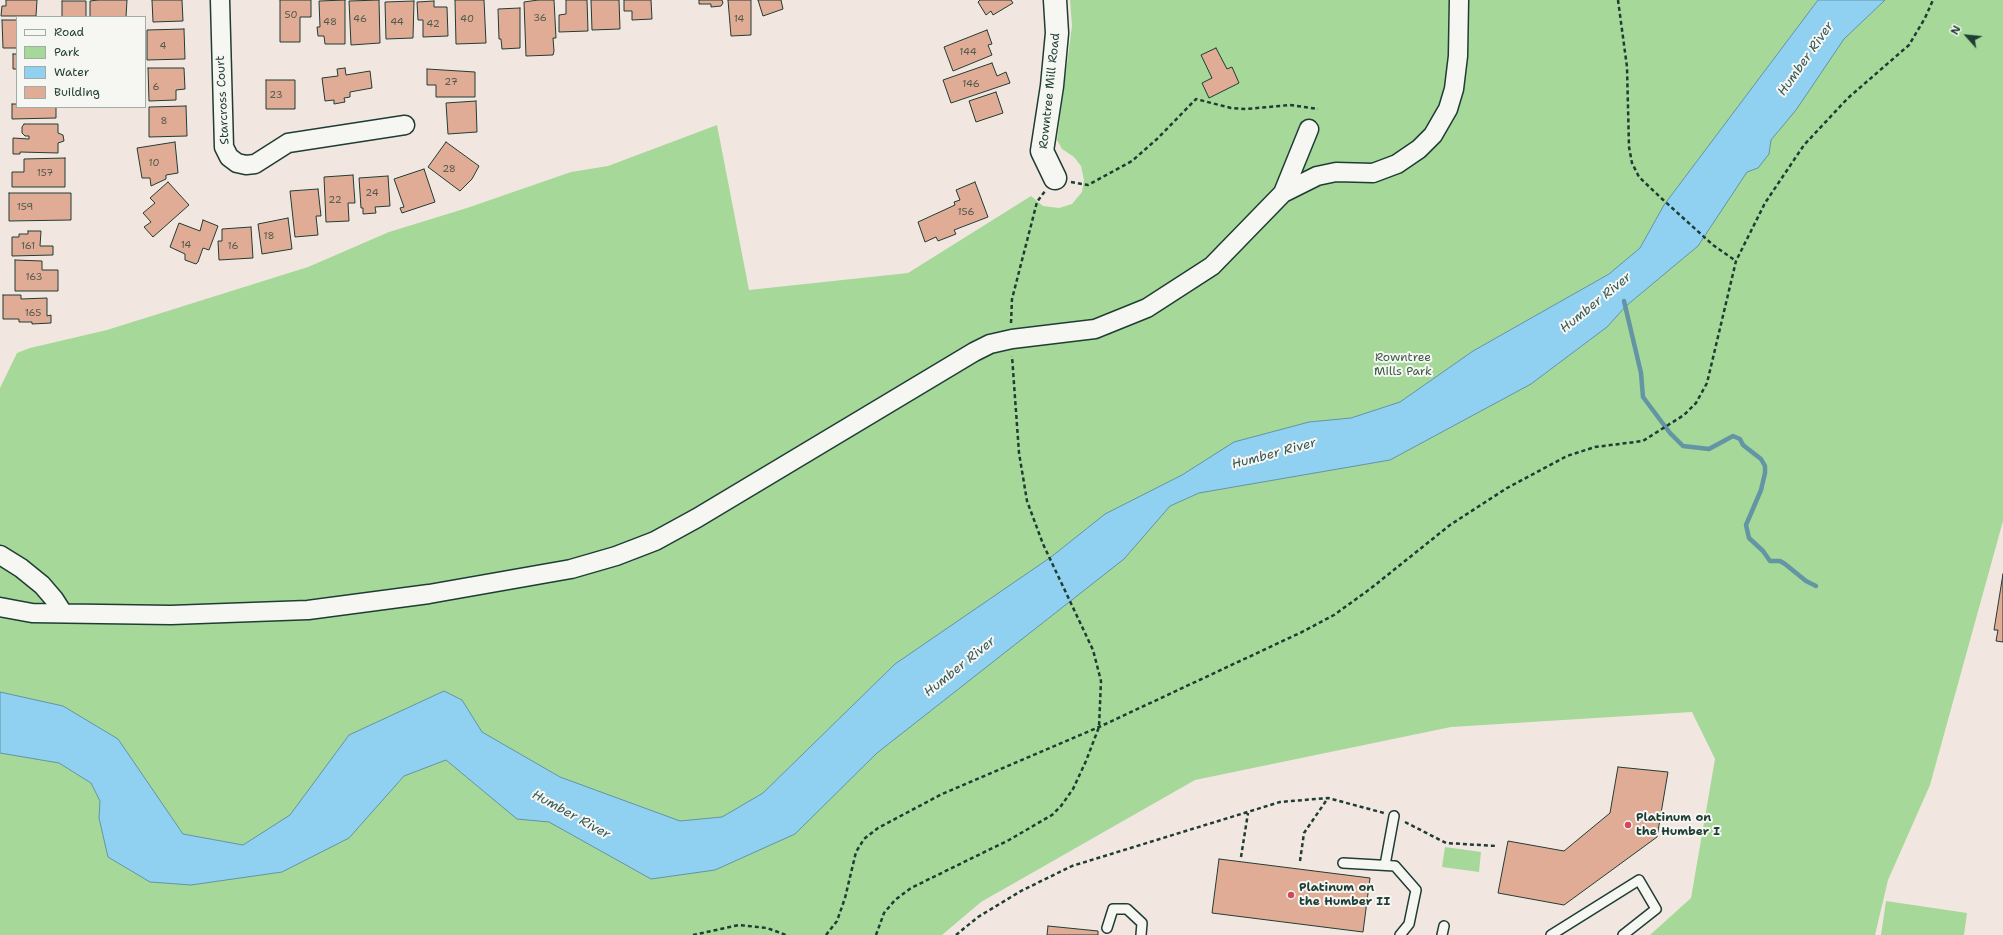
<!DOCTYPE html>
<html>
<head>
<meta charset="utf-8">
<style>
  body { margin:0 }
  #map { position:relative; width:2003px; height:935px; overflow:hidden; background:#f2e7e0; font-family:"Shantell Sans",sans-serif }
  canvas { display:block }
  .legend { position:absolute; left:16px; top:16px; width:130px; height:92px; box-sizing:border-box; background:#f6f6f2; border:1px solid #a0aca6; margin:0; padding:5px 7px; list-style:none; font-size:12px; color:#1f3d34 }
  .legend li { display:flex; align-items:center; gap:8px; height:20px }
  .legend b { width:20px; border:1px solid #a0aca6 }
  .north { position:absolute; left:1947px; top:16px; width:40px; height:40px; -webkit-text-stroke:3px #f6f6f2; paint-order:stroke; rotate:297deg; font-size:11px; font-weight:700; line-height:16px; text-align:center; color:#1f3d34 }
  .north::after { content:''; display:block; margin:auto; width:14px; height:18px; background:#1f3d34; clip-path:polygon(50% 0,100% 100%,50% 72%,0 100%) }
</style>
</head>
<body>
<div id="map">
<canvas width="2003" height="935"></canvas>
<ul class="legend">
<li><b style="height:5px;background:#f6f6f2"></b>Road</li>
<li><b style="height:11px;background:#a6d899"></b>Park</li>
<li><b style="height:11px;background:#90d0f1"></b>Water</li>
<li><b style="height:11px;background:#e1ac96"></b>Building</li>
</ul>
<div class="north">N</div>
</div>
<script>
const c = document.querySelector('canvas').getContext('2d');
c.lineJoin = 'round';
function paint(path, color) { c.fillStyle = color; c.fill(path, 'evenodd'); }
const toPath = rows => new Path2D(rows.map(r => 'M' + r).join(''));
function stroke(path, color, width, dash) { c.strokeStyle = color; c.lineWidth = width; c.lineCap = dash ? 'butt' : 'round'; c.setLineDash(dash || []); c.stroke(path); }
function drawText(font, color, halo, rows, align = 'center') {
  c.font = font + ' "Shantell Sans",sans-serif'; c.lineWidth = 4; c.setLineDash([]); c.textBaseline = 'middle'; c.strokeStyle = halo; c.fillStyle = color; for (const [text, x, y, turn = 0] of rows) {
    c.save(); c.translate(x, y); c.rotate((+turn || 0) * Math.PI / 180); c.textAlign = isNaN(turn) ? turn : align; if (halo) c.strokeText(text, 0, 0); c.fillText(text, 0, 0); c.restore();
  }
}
const green = toPath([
  [1070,0,2003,0,2003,521,1930,785,1888,880,1875,935,1650,935,1691,898,1715,759,1692,712,1451,727,1195,780,981,902,942,935,0,935,0,388,17,353,30,348,107,330,308,267,389,232,467,208,571,172,608,166,717,125,749,290,908,273,1031,196,1043,206,1059,208,1072,204,1082,192,1084,180,1081,166,1074,157,1062,149,1057,140,1072,26],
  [1445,847,1481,852,1479,872,1442,867],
  [1886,901,1967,913,1964,935,1881,935]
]);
const water = toPath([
  [1818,0,1885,0,1844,39,1796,110,1771,140,1769,154,1758,168,1747,172,1698,246,1626,306,1607,327,1531,384,1390,460,1199,493,1170,506,1124,559,877,753,795,834,715,870,651,879,549,822,517,819,446,760,404,776,349,838,282,872,191,885,150,882,108,857,99,818,100,801,91,783,59,763,0,753,0,692,63,706,118,739,183,834,243,845,290,815,349,735,444,691,462,700,482,732,560,777,680,821,722,817,763,793,895,664,1051,557,1105,514,1182,475,1234,442,1309,422,1351,418,1400,402,1473,351,1609,274,1640,248,1664,205,1818,0]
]);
const stream = toPath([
  [1624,301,1641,373,1643,397,1670,433,1683,446,1709,449,1733,436,1740,439,1743,445,1761,459,1765,466,1765,473,1761,490,1746,525,1749,538,1763,551,1770,561,1780,561,1785,564,1806,581,1816,586]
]);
const building = toPath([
  [6,0,37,0,36,16,1,16,2,6,6,6,6,0],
  [98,0,127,0,126,17,90,17,90,1,98,0],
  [152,0,182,0,183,21,153,22,152,0],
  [280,0,311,0,311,17,300,17,300,42,280,42,280,0],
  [345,0,345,44,325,44,324,36,318,36,317,27,320,27,319,1,345,0],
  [379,0,380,43,351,45,349,1,379,0],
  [455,0,484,0,486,43,456,44,455,0],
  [538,0,554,0,556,38,553,38,554,51,553,55,526,56,524,2,538,0],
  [566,0,587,0,588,31,559,32,559,15,566,14,566,0],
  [591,0,619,0,620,29,592,30,591,0],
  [624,0,651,0,652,19,632,20,632,11,624,11,624,0],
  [699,0,722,0,723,3,721,6,711,7,711,4,699,4,699,0],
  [728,0,751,0,751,35,731,36,728,0],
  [758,0,781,0,783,9,763,16,758,0],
  [980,0,1011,0,1013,3,993,15,991,11,986,15,978,2,980,0],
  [62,1,86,1,86,17,62,17,62,1],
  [414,1,413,38,386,39,385,2,414,1],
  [434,1,434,7,447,7,448,36,423,37,423,20,418,20,417,2,434,1],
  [520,8,520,48,502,49,501,39,499,39,498,9,520,8],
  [2,20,17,20,17,48,3,48,2,20],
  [184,29,185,59,147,60,147,30,184,29],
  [987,30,992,44,988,45,992,55,953,71,944,47,987,30],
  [1216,48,1227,69,1232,67,1239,83,1209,98,1202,83,1212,78,1201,55,1216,48],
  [13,54,17,54,17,69,13,69,13,54],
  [992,63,997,76,1006,72,1010,83,951,103,943,80,992,63],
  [148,68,184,68,185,89,176,90,176,100,149,101,148,68],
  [345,68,346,75,370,71,372,88,350,92,350,97,344,98,345,102,334,104,334,100,325,101,322,78,338,76,337,69,345,68],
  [427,69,475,72,475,97,436,97,436,85,427,85,427,69],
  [266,80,295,80,295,109,266,109,266,80],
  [996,92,1003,113,976,122,969,101,996,92],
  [476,101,477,132,448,134,446,103,476,101],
  [12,104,17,104,17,107,56,107,56,118,12,119,12,104],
  [186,106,187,136,149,137,149,107,186,106],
  [24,124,58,124,58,133,63,135,64,141,58,143,58,153,20,152,20,154,13,154,13,138,29,139,29,136,25,136,22,133,22,127,24,124],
  [175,142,178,173,166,175,166,179,151,186,150,178,142,178,137,148,175,142],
  [446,142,479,166,472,179,460,191,428,167,446,142],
  [65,158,65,187,12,187,12,172,24,172,24,159,65,158],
  [424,169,435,202,402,213,400,208,404,207,394,179,424,169],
  [353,175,355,203,348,203,349,221,326,222,324,177,353,175],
  [388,176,390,206,375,207,376,213,363,214,363,208,361,208,359,178,388,176],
  [168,182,189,205,153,237,144,227,151,222,143,213,155,203,150,198,168,182],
  [975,182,988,217,954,230,956,234,938,241,936,237,925,242,918,222,955,205,954,202,960,200,956,190,975,182],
  [318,189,321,216,316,216,318,235,295,237,290,191,318,189],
  [9,193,71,193,71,220,9,221,9,193],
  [288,218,292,249,262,254,258,224,288,218],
  [203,220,218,226,209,250,203,248,198,262,196,264,185,260,185,254,170,247,179,223,200,231,203,220],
  [251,227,253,258,219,260,218,241,222,241,222,229,251,227],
  [28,231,41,231,40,246,53,246,53,255,12,256,12,237,19,237,19,234,28,234,28,231],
  [15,260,42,261,42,270,58,270,58,291,15,291,15,260],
  [3,295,21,295,21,299,47,298,47,316,51,315,51,323,32,324,32,322,19,322,19,319,3,319,3,295],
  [2003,574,2003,642,1996,641,1998,630,1994,630,2003,574],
  [1618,767,1668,772,1657,837,1564,905,1498,893,1508,841,1564,851,1610,813,1618,767],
  [1219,859,1370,878,1363,932,1212,913,1219,859],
  [1048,926,1098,931,1098,935,1047,935,1048,926]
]);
const path = toPath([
  [1618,0,1627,67,1629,147,1632,163,1639,177,1660,197,1713,245,1736,261],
  [1071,182,1088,185,1132,161,1157,139,1196,99,1231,108,1246,109,1290,105,1318,109],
  [1011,323,1012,299,1037,202,1045,191],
  [1405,822,1446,843,1497,846],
  [1241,857,1248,813],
  [1300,861,1304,833,1328,798],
  [693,935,739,925,767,928,786,935],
  [826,935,837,921,845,898,856,852,864,839,878,828,942,794,1099,727,1302,632,1334,615,1370,589,1450,525,1507,488,1567,456,1595,447,1643,441,1684,415,1696,403,1707,383,1736,261,1765,203,1804,145,1848,98,1909,45,1925,18,1933,0],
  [876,935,884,913,895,900,911,888,1009,840,1052,815,1061,806,1073,789,1086,761,1099,727,1101,681,1093,650,1043,544,1027,501,1019,453,1012,356],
  [956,935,978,917,1021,891,1072,866,1280,802,1328,798,1384,813]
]);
const service = toPath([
  [1343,863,1395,866,1416,890,1409,924,1400,935],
  [1385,865,1394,816],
  [1107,928,1113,909,1127,909,1142,923,1141,935],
  [1442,935,1444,926],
  [1551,935,1639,880,1656,909,1623,935]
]);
const minor = toPath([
  [220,0,224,147,229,157,237,163,246,165,255,164,288,143,405,125],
  [1283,193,1309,129],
  [0,555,21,568,42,585,54,599,63,613],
  [0,607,32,613,171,615,308,610,429,594,571,569,616,556,655,541,697,518,974,352,990,344,1012,339,1095,329,1147,308,1212,266,1283,193,1317,176,1336,172,1373,173,1397,164,1419,149,1433,135,1448,109,1454,89,1458,56,1459,0]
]);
const tertiary = toPath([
  [1055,178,1042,151,1052,86,1057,33,1055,0]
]);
const markers = [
  [1628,825,4,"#d1495b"],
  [1291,895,4,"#d1495b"]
];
const numberNames = [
  ["50",291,15],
  ["36",540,18],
  ["46",360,19],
  ["40",467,19],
  ["14",739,19],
  ["48",330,22],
  ["44",397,22],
  ["42",433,24],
  ["4",163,46],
  ["144",968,52],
  ["27",451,82],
  ["146",971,84],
  ["6",156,87],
  ["23",276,95],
  ["8",164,121],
  ["10",154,163],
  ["28",449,169],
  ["157",45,173],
  ["24",372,193],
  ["22",335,200],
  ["159",25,207],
  ["156",966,212],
  ["18",269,236],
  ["14",186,245],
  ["161",28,246],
  ["16",233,246],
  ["163",34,277],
  ["165",33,313]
];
const streetNames = [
  ["Rowntree Mill Road",1050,91,-84],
  ["Starcross Court",223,100,-93]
];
const parkNames = [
  ["Rowntree",1403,358],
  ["Mills Park",1403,372]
];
const poiNames = [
  ["Platinum on",1636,818],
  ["the Humber I",1636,832],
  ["Platinum on",1299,888],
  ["the Humber II",1299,902]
];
const waterNames = [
  ["Humber River",1806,59,-55],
  ["Humber River",1596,303,-39],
  ["Humber River",1274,454,-15],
  ["Humber River",960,667,-39],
  ["Humber River",571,815,29]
];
paint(green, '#a6d899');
paint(water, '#90d0f1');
stroke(water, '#6395a5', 1);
stroke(stream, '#6395a5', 4.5);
paint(building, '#e1ac96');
stroke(building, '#1f3d34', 1);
stroke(service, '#1f3d34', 12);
stroke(minor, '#1f3d34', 21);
stroke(tertiary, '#1f3d34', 25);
stroke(path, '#1f3d34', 2.5, [4, 3]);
stroke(service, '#f6f6f2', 9);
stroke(minor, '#f6f6f2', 18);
stroke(tertiary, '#f6f6f2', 22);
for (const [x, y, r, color] of markers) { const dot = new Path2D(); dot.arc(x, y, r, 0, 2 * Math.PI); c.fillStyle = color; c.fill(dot); stroke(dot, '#f6f6f2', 1.5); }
drawText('10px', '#50594c', null, numberNames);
drawText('12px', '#1f3d34', '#f6f6f2', streetNames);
drawText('12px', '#3a5c48', '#f6f6f2', parkNames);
drawText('bold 12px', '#1f3d34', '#f6f6f2', poiNames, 'left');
drawText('italic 13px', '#365a5a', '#f6f6f2', waterNames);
</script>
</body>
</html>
